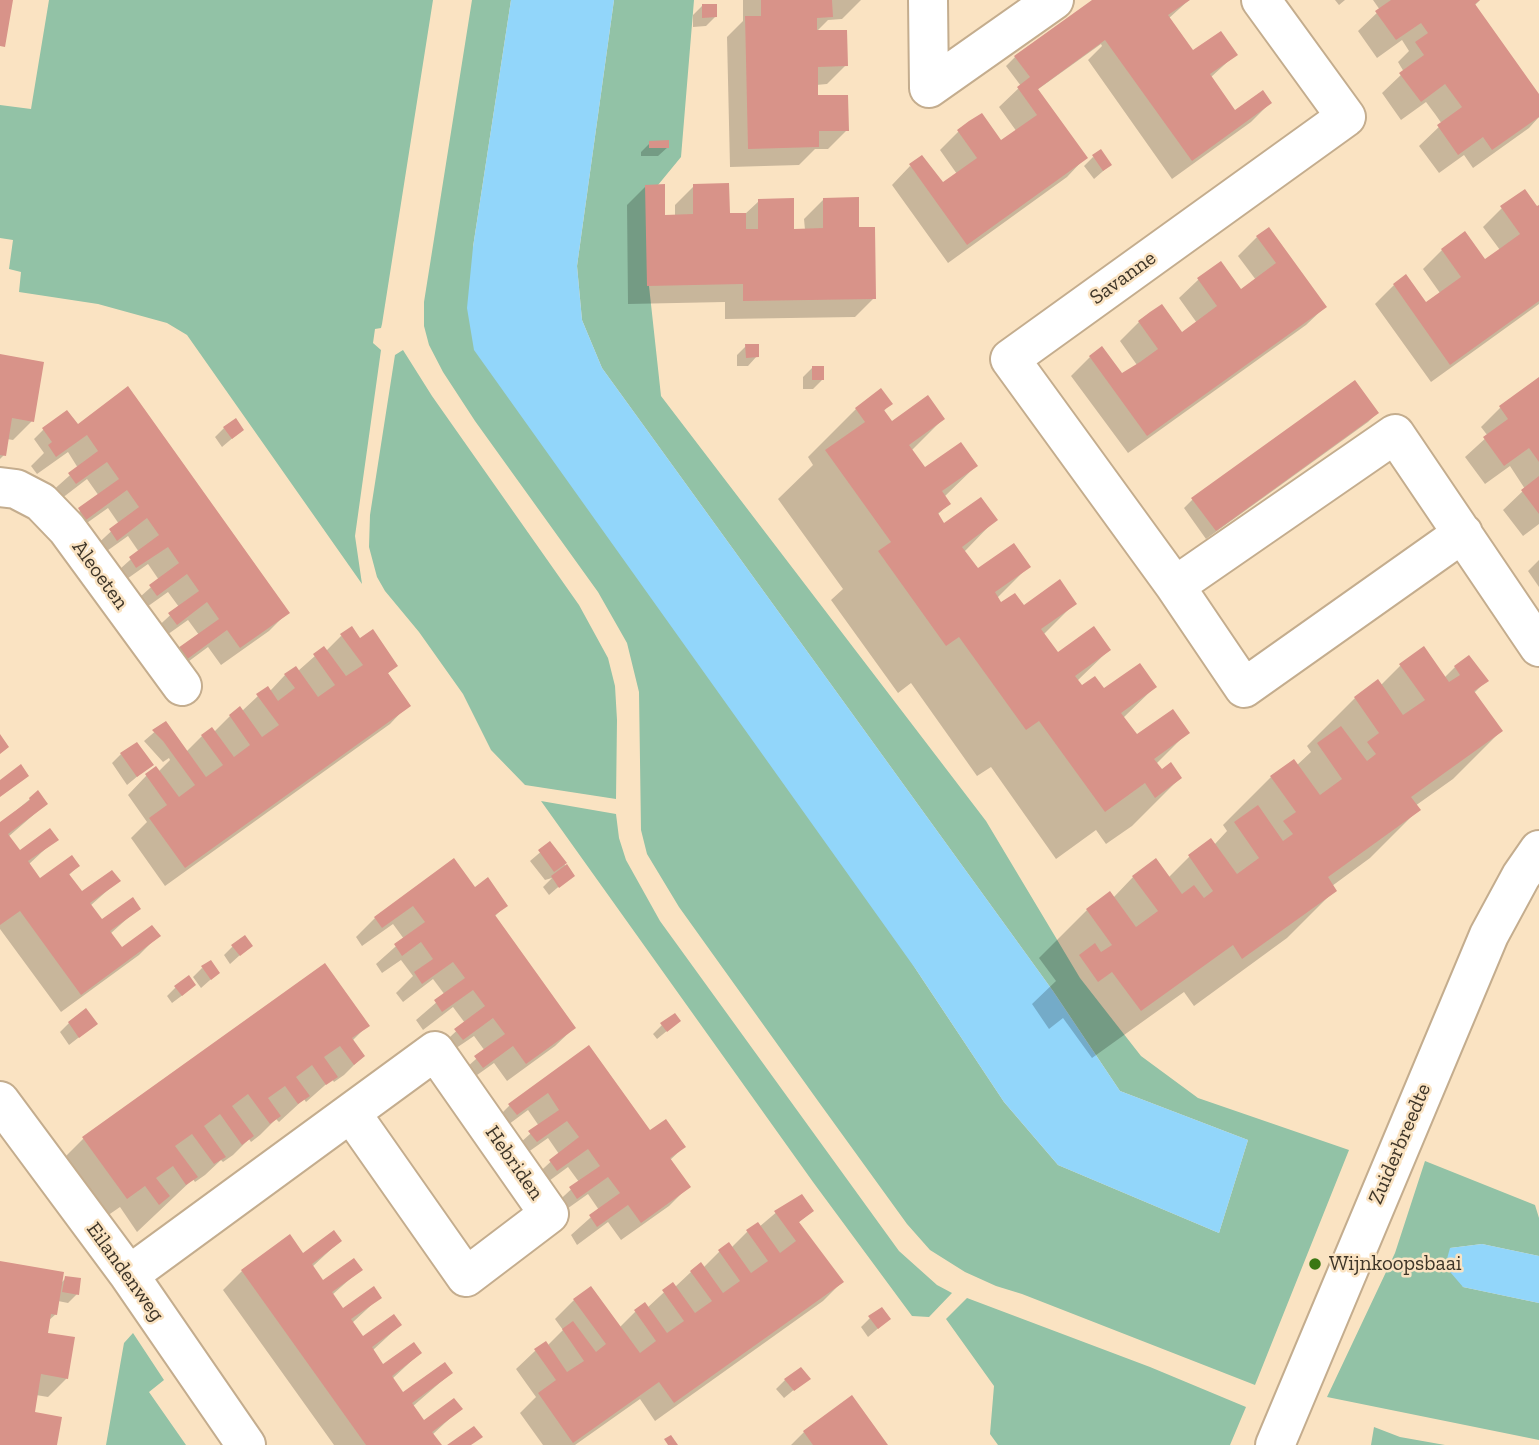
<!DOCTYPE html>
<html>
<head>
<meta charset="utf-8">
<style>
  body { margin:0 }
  canvas { display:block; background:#fae3c2 }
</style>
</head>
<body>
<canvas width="1539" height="1445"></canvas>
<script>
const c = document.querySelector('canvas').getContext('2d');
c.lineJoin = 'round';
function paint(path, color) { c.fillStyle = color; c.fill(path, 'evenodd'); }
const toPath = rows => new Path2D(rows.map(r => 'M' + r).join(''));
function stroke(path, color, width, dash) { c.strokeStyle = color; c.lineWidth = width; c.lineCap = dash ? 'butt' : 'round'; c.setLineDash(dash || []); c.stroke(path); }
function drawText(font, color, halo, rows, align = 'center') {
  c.font = font + ' "Zilla Slab",serif'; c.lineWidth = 5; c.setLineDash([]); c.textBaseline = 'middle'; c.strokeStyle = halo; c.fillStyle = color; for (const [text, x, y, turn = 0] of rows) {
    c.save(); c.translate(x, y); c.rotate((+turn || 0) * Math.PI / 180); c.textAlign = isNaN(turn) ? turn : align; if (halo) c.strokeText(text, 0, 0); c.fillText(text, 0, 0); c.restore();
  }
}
const green = toPath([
  [49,0,433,0,382,324,381,328,375,329,373,343,381,350,355,536,362,584,187,335,167,323,98,304,19,292,21,272,9,269,13,240,0,238,0,105,31,109],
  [472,0,511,0,473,247,917,971,1004,1102,1058,1165,1219,1233,1248,1140,1120,1091,1053,991,602,368,582,320,577,266,614,0,694,0,681,157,658,185,649,286,661,396,986,821,1080,978,1141,1056,1198,1098,1349,1150,1255,1385,1022,1294,996,1286,965,1272,930,1250,907,1224,818,1101,679,907,647,854,641,830,639,692,627,643,598,592,475,421,443,372,429,345,424,326,424,302],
  [403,350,432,396,579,605,608,658,615,686,617,720,616,799,525,785,491,750,463,694,419,632,385,591,377,577,369,547,370,515,395,355],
  [541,801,616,814,619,838,626,860,660,921,899,1251,937,1285,952,1293,929,1317,912,1316,813,1182],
  [1425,1161,1535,1205,1539,1218,1539,1256,1482,1244,1450,1248,1463,1287,1539,1303,1539,1440,1327,1397,1395,1253],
  [967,1298,1150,1367,1246,1407,1230,1445,998,1445,990,1434,994,1386,946,1319],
  [133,1333,164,1380,149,1392,186,1445,106,1445,124,1343],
  [1374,1427,1400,1437,1445,1445,1371,1445]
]);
const water = toPath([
  [511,0,614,0,577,266,582,320,602,368,1053,991,1120,1091,1248,1140,1219,1233,1058,1165,1004,1102,917,971,474,350,467,308,473,247],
  [1482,1244,1539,1256,1539,1303,1463,1287,1445,1266,1450,1248]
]);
const shadow = toPath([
  [743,0,861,0,842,19,828,20,816,32,846,65,827,84,816,85,816,96,847,130,828,149,815,149,799,165,730,167,727,37,743,21],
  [1095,0,1189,0,1168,19,1192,53,1235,55,1210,78,1235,112,1270,103,1251,122,1172,179,1088,60,1102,46,1101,44,1037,90,1085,158,1067,177,948,263,892,185,910,166,942,185,957,174,940,150,959,131,1001,143,1017,132,999,107,1021,86,1006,66,1015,57],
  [1335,0,1345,0,1339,5],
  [1373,0,1480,0,1474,6,1539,97,1539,117,1529,128,1473,168,1464,155,1439,173,1419,146,1442,124,1435,114,1426,102,1401,120,1382,93,1404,72,1398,62,1409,51,1402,40,1377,58,1358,31,1380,10],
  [702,6,715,17,706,26,693,27,693,15],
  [650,143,668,147,658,156,641,156,641,152],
  [1093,157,1110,165,1094,179,1084,166],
  [646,186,663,216,675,216,675,205,694,186,728,215,744,215,759,201,793,231,805,230,804,219,823,200,858,229,874,298,855,317,725,319,725,302,628,304,627,205],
  [1539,207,1539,304,1431,382,1375,304,1394,285,1425,304,1440,293,1423,269,1442,250,1484,261,1500,250,1483,227,1502,208,1536,209],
  [1257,237,1325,307,1306,325,1128,453,1071,376,1090,357,1122,376,1137,365,1120,341,1139,322,1161,306,1181,334,1197,323,1179,298,1198,280,1220,263,1240,291,1256,280,1238,256],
  [746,346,757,356,748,366,737,366,737,355],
  [0,356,32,421,13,440,7,439,4,455,0,459],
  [812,368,822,380,813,389,803,389,803,377],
  [1539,380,1539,524,1523,536,1503,510,1525,489,1510,466,1485,484,1465,457,1488,436,1481,427,1500,408],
  [128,389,288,612,269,631,221,665,208,647,177,670,199,635,188,620,157,642,151,633,179,607,168,592,137,614,131,605,159,580,148,564,117,586,111,577,139,552,128,536,97,558,91,550,119,524,108,508,77,530,70,519,99,496,87,479,57,502,50,493,78,468,68,452,37,474,31,466,44,453,34,439,43,430,67,413,71,431],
  [881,391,890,404,883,412,891,423,943,419,911,451,925,470,976,466,944,497,949,504,937,515,944,525,995,520,964,552,977,571,1028,567,997,598,1001,605,1023,608,1075,603,1043,635,1058,655,1109,650,1077,681,1081,688,1103,691,1155,687,1123,718,1137,736,1188,732,1156,764,1162,772,1180,778,1132,826,1106,844,1096,830,1056,859,991,767,977,776,911,683,898,693,831,600,843,589,778,499,813,465,808,457,856,409],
  [1377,413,1368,422,1206,539,1184,508,1193,499],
  [224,428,242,430,222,447,215,437],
  [1539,560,1539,587,1528,571],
  [341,636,360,640,396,666,386,675,408,705,390,724,165,886,131,838,147,822,128,795,146,776,158,772,170,760,169,758,163,762,144,741,165,723,186,752,202,736,214,732,230,716,242,711,258,696,270,691,285,675,298,671,324,648,326,651],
  [1401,665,1444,678,1455,667,1486,681,1474,693,1501,731,1453,779,1415,806,1418,810,1370,858,1332,886,1335,890,1287,938,1194,1006,1184,992,1092,1058,1063,1018,1049,1029,1032,1004,1056,981,1039,958,1087,910,1113,898,1133,877,1168,878,1189,857,1211,841,1214,845,1227,831,1223,825,1271,777,1293,762,1296,766,1311,752,1307,746,1355,698,1380,686],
  [121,754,151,765,127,785,112,763],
  [30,799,46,804,8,837,19,853,56,839,28,865,40,880,78,866,68,876,81,894,118,881,90,906,101,922,139,908,110,934,121,949,158,936,139,955,61,1012,0,929,0,824],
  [550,844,572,875,549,895,543,887,552,878,545,880,530,861],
  [453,860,474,889,506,905,494,917,574,1028,555,1046,507,1081,494,1063,463,1085,457,1076,485,1051,474,1036,443,1057,437,1049,465,1023,453,1007,423,1030,416,1020,445,995,433,979,403,1002,396,993,413,976,401,960,382,973,376,964,404,939,393,924,362,946,356,937,375,918],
  [233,946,250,946,230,964,224,955],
  [202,968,218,973,201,988,193,977],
  [176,987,184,994,172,1003,167,996],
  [679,1021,657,1039,653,1034,662,1025],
  [69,1023,96,1024,69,1045,60,1032],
  [368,1025,352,1041,363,1056,344,1075,334,1082,332,1079,306,1102,304,1099,279,1122,276,1119,260,1135,251,1142,249,1139,233,1155,223,1162,221,1160,205,1175,195,1182,193,1179,137,1232,120,1207,107,1216,65,1157,83,1139],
  [588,1047,649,1133,684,1147,669,1161,688,1187,669,1206,621,1240,608,1222,577,1245,571,1235,599,1210,588,1194,557,1216,551,1208,579,1182,568,1167,538,1189,531,1180,559,1154,548,1138,517,1160,511,1151,539,1126,528,1110,497,1133,491,1124,510,1105],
  [785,1205,812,1211,798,1223,842,1282,823,1301,655,1421,640,1399,575,1445,543,1445,520,1413,536,1397,516,1369,535,1351,545,1344,547,1346,563,1330,555,1319,574,1300,590,1289,619,1328,635,1312,645,1305,647,1308,673,1284,675,1287,691,1272,703,1268,719,1252,729,1245,731,1248,747,1232,759,1227],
  [290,1236,303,1255,340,1241,312,1267,323,1283,360,1270,332,1295,343,1311,380,1297,352,1323,363,1338,400,1325,372,1351,383,1366,420,1353,392,1379,403,1395,451,1373,412,1407,423,1422,460,1409,432,1435,440,1445,334,1445,223,1290,242,1271],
  [0,1263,61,1283,66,1278,77,1294,68,1303,58,1301,56,1314,48,1321,46,1334,67,1378,48,1397,36,1395,33,1414,55,1445,0,1445],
  [870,1318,889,1319,868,1337,861,1327],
  [808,1378,784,1398,776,1389,785,1380],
  [852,1398,886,1445,791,1445,804,1432]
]);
const building = toPath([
  [0,0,13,0,5,47,0,46],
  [761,0,832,0,833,17,817,18,817,30,847,30,848,66,818,67,818,95,848,95,849,131,819,131,819,147,748,149,745,16,761,16],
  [1092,0,1190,0,1168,15,1193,50,1221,31,1238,55,1210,74,1235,110,1263,90,1272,103,1192,161,1105,40,1038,89,1088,158,967,245,909,164,922,155,943,182,977,158,957,130,969,121,982,113,1001,140,1037,115,1017,87,1030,77,1014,56],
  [1391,0,1480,0,1475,4,1539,94,1539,117,1492,150,1483,137,1458,155,1437,125,1462,107,1445,84,1421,102,1399,73,1424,55,1415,42,1428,33,1421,23,1396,40,1375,11],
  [702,4,717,4,717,17,702,18],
  [669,140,669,148,649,148,649,141],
  [1101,149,1112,165,1103,171,1092,155],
  [729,183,730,213,746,213,746,229,758,229,758,199,794,198,794,229,823,228,823,198,859,197,859,227,875,227,876,299,743,301,743,284,647,286,645,185,665,184,665,215,693,214,693,184],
  [1525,189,1537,206,1539,205,1539,301,1450,365,1393,284,1406,274,1426,302,1461,277,1441,249,1465,231,1485,259,1502,247,1520,234,1500,206],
  [1269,227,1327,307,1147,436,1089,356,1102,346,1122,373,1140,362,1158,349,1138,321,1150,312,1162,304,1182,332,1217,306,1197,278,1221,261,1241,289,1276,263,1256,236],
  [745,344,759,344,759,357,746,358],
  [0,354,44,362,34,422,12,418,6,456,0,455],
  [812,366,824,366,824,380,812,380],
  [1539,377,1539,462,1529,448,1504,466,1483,437,1508,419,1499,406],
  [1355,380,1379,413,1216,531,1191,498],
  [128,386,290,613,240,648,227,630,186,660,178,648,219,619,207,602,177,625,168,613,199,591,187,574,157,596,149,585,179,563,168,547,136,568,129,557,159,535,147,518,117,541,109,529,139,507,127,490,86,520,78,508,119,479,107,462,76,484,68,473,98,451,87,435,56,457,48,445,52,442,42,428,67,410,78,424],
  [881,388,893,404,884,410,892,421,928,395,945,419,909,445,925,467,961,442,978,466,942,491,951,504,938,513,944,523,981,497,998,520,962,547,978,568,1014,543,1031,567,995,592,1001,602,1015,593,1024,605,1060,579,1077,604,1041,629,1058,652,1094,626,1111,650,1075,676,1082,685,1095,676,1104,688,1140,663,1157,687,1121,713,1137,734,1173,709,1190,733,1154,759,1162,769,1171,762,1182,778,1155,798,1145,783,1105,812,1039,721,1026,730,959,637,946,646,878,551,891,542,825,450,865,422,855,408],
  [236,418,244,430,232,439,223,427],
  [1539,476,1539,514,1521,490],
  [352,626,360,638,373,629,398,666,388,673,411,706,185,868,149,818,167,805,145,774,156,766,179,797,195,785,163,741,152,730,166,721,206,777,223,765,201,735,212,727,234,757,250,745,229,715,240,706,262,737,279,725,256,694,268,686,278,701,295,688,284,674,296,666,318,697,335,685,313,654,324,646,346,676,363,665,340,634],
  [1424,646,1449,682,1460,675,1454,666,1469,655,1489,681,1474,691,1503,731,1411,797,1421,810,1328,877,1337,891,1242,959,1233,945,1141,1011,1112,972,1098,982,1079,955,1095,943,1101,952,1112,945,1086,909,1110,891,1136,927,1158,911,1132,876,1156,858,1182,894,1194,885,1204,898,1213,891,1188,855,1211,838,1237,874,1259,858,1234,822,1258,805,1283,841,1293,834,1283,821,1296,812,1270,776,1294,759,1320,795,1342,779,1317,743,1341,726,1367,761,1376,754,1367,742,1379,733,1354,697,1378,679,1403,715,1425,700,1399,664],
  [0,734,9,747,0,754],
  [137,742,154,765,137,777,120,753],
  [21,764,29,776,0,797,0,780],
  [38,790,48,804,8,834,20,850,50,828,59,840,28,861,40,878,72,855,80,866,69,874,82,891,112,870,121,881,90,903,102,919,133,897,141,909,110,931,122,947,152,925,161,936,81,995,20,911,0,925,0,822,30,800,29,798],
  [550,841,567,863,554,872,538,850],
  [454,858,475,887,488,877,508,906,495,915,576,1028,526,1064,513,1046,483,1068,474,1056,505,1034,493,1018,463,1040,454,1029,485,1006,473,990,442,1012,434,1000,465,978,453,962,422,984,414,972,433,959,421,942,402,956,394,944,425,922,413,906,382,928,374,917],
  [567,864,575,876,559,888,551,876],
  [245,935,253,946,240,956,231,945],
  [211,960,220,973,211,980,201,966],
  [325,963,370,1026,352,1038,365,1056,354,1065,340,1046,324,1057,338,1077,326,1085,312,1065,296,1077,310,1096,298,1104,285,1086,268,1098,281,1116,270,1124,248,1094,232,1106,254,1136,242,1145,220,1114,204,1126,226,1157,214,1164,192,1134,175,1146,198,1177,186,1185,173,1166,156,1178,170,1196,159,1205,145,1186,127,1199,82,1137],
  [189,975,196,985,182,996,174,986],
  [86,1008,98,1024,79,1038,68,1022],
  [675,1013,681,1021,667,1032,660,1023],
  [589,1045,650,1130,666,1119,686,1147,670,1158,691,1187,641,1223,628,1205,597,1227,589,1215,620,1193,608,1177,577,1199,569,1187,600,1166,588,1149,557,1171,549,1160,579,1137,567,1121,537,1142,528,1131,559,1110,548,1093,517,1115,508,1104],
  [802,1194,814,1211,799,1222,844,1282,674,1403,659,1382,573,1443,538,1393,556,1380,534,1349,546,1341,567,1372,584,1361,562,1329,573,1321,596,1352,606,1344,573,1299,591,1286,640,1353,656,1341,634,1310,645,1302,667,1333,684,1321,662,1290,673,1282,695,1313,712,1301,690,1271,701,1262,723,1293,740,1281,718,1250,729,1242,751,1273,768,1261,746,1230,758,1222,780,1253,796,1241,774,1211],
  [334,1230,342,1241,312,1264,323,1280,354,1258,363,1270,332,1292,343,1308,374,1286,382,1298,351,1319,363,1336,394,1314,402,1325,372,1347,383,1364,414,1342,422,1353,392,1376,403,1392,445,1362,453,1373,412,1403,424,1420,454,1398,463,1409,432,1432,442,1445,366,1445,241,1270,290,1234,303,1253],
  [0,1261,64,1272,57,1315,51,1314,48,1333,75,1337,68,1379,41,1374,35,1412,62,1417,57,1445,0,1445],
  [65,1276,81,1278,79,1295,62,1292],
  [882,1307,891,1319,878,1329,868,1316],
  [801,1367,811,1379,794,1391,784,1379],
  [852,1395,888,1445,813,1445,803,1431],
  [474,1426,483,1437,471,1445,447,1445],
  [671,1435,678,1445,668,1445,664,1439]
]);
const minor = toPath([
  [928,0,929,88,1054,0],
  [1261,0,1346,117,1010,359,1175,586,1244,688,1463,533],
  [0,487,16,489,41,502,67,529,182,686],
  [1175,586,1395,434,1539,647],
  [0,1101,129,1275,246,1445],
  [129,1275,435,1051,549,1214,466,1277,351,1113],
  [1275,1445,1489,935,1521,876,1539,850]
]);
const markers = [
  [1315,1264,7,"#3a7712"]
];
const streetNames = [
  ["Savanne",1123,278,-36],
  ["Aleoeten",100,575,54],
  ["Zuiderbreedte",1400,1144,-67],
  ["Hebriden",514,1163,55],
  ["Eilandenweg",125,1272,54]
];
const poiNames = [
  ["Wijnkoopsbaai",1329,1264]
];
paint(green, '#92c2a6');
paint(water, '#92d6fa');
paint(shadow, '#0003');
paint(building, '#d89389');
stroke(minor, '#c4ad8e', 42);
stroke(minor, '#fff', 38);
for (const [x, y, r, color] of markers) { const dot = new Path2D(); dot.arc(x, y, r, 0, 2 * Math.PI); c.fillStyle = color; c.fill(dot); stroke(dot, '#fae3c2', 2.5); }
drawText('21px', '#3e3528', '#fae3c2', streetNames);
drawText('21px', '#3e3528', '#fae3c2', poiNames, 'left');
</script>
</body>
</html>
